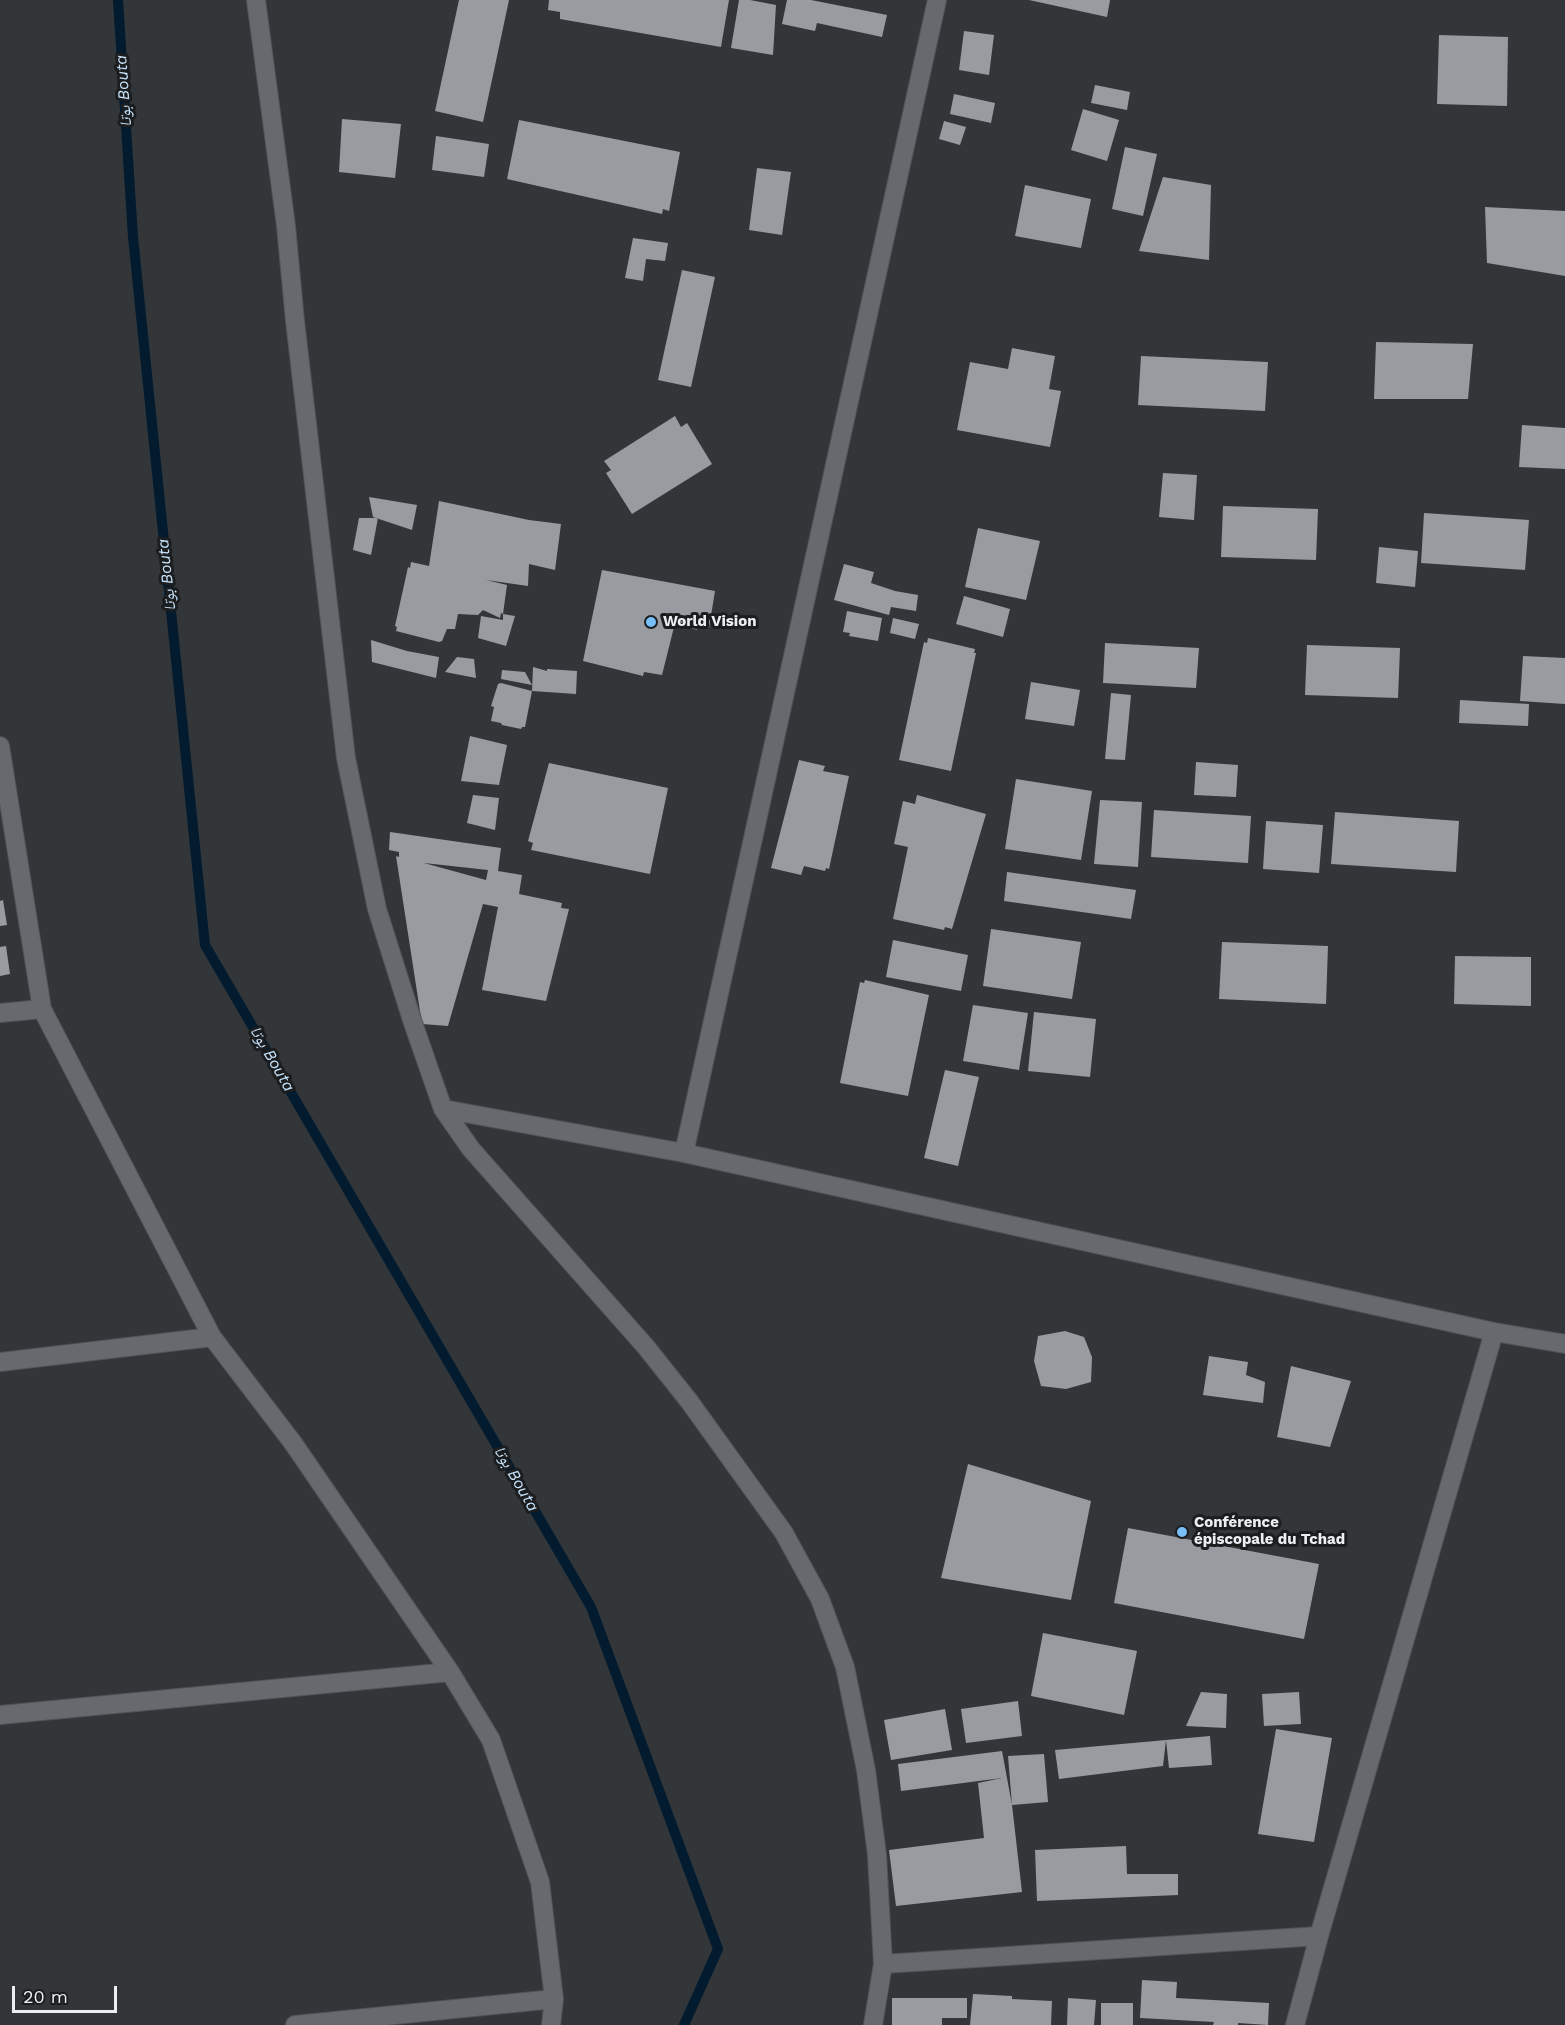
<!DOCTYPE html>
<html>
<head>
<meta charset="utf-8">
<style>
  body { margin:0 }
  #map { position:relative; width:1565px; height:2025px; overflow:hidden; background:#323639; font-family:"Work Sans",sans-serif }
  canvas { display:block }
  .scale { position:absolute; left:12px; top:1986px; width:105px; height:27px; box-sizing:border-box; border:3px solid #eceff1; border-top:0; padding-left:8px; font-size:18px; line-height:21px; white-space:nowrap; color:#eceff1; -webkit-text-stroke:4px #1b1d1f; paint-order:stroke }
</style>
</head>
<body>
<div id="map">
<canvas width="1565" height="2025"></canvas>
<div class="scale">20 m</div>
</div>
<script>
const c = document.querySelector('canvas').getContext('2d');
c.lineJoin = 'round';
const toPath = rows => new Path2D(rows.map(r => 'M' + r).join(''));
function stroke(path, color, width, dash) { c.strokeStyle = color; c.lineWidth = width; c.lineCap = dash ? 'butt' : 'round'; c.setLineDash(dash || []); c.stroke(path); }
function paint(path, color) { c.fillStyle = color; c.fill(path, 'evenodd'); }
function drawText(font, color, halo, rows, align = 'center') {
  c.font = font + ' "Work Sans","Noto Naskh Arabic",sans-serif'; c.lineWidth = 6; c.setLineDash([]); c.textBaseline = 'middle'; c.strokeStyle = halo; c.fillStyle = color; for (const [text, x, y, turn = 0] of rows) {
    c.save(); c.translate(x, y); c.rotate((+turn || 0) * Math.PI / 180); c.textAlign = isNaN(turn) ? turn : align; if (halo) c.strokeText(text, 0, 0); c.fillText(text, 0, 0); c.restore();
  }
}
const stream = toPath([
  [118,0,133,237,205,945,591,1607,718,1949,684,2025]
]);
const building = toPath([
  [459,0,509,0,483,122,435,111],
  [549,0,729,0,721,47,560,19,560,12,548,10],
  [739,0,750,0,776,5,773,55,731,48],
  [787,0,811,0,887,15,882,37,817,23,815,31,782,24],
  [1029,0,1110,0,1107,17],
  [964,31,994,35,989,75,959,70],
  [1439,35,1508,37,1507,106,1437,104],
  [1095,85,1130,92,1127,110,1091,103],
  [954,94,995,103,991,123,950,114],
  [1083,109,1119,120,1107,161,1071,150],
  [342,119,401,124,395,178,339,172],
  [519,120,680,152,669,211,663,209,662,214,507,179],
  [944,121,966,127,960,145,939,139],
  [436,136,489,144,484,177,432,170],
  [1125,147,1157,154,1143,216,1112,209],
  [757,168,791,172,782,235,749,230],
  [1163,177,1211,185,1209,260,1139,251],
  [1025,185,1091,199,1081,248,1015,236],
  [1485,207,1565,211,1565,276,1487,263],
  [633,238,668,243,665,261,646,259,643,281,625,278],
  [682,270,715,277,691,387,658,380],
  [1376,342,1473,344,1468,399,1374,399],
  [1012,348,1055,356,1049,389,1061,391,1050,447,957,430,970,362,1008,369],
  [1141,356,1268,362,1265,411,1138,405],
  [675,416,681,427,687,423,712,464,632,514,606,473,611,470,604,461],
  [1522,425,1565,428,1565,469,1519,467],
  [1163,473,1197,475,1194,520,1159,517],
  [369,497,417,505,412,530,373,517],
  [439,501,529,520,561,524,555,570,529,564,528,586,486,580,507,585,503,614,501,613,500,618,483,610,478,615,458,614,455,629,447,629,442,641,439,642,396,631,397,627,395,626,408,567,410,568,411,562,429,566],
  [1223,506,1318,509,1316,560,1221,557],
  [1424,513,1529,520,1525,570,1421,563],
  [359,518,378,518,371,555,353,550],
  [978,528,1040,541,1026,600,965,587],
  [1379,547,1418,551,1415,587,1376,583],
  [844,564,874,572,871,583,895,591,918,595,916,611,891,607,889,615,834,600],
  [602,570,715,591,709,628,697,626,697,630,675,623,662,675,644,672,643,676,583,661],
  [964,596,1010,609,1003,637,956,624],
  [847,611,882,618,878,641,849,636,850,633,843,632],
  [503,614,515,616,506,646,478,638,481,616,503,620],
  [893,618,919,624,915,639,890,633],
  [928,638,975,649,974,653,976,653,951,771,899,760,924,642,927,643],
  [371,640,407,651,439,657,436,678,372,662],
  [1105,643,1199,648,1196,688,1103,683],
  [1307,645,1400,648,1398,698,1305,695],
  [1523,656,1565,658,1565,704,1520,701],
  [457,657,474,659,476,678,445,672],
  [533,667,547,671,547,669,577,671,576,694,532,691],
  [502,670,525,672,532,685,501,679],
  [1031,682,1080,690,1074,726,1025,719],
  [501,683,532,691,525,727,522,727,521,729,502,725,501,723,491,721,494,707,491,706,498,684],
  [1111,693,1131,695,1125,760,1105,759],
  [1460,700,1529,704,1528,726,1459,723],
  [470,736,507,745,499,785,461,781],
  [799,760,825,766,823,771,849,776,829,869,826,868,825,871,804,866,801,875,771,868],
  [1196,762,1238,765,1236,797,1194,795],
  [549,763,668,788,650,874,531,850,533,843,528,841],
  [1016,779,1092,791,1081,860,1005,849],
  [473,795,499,798,495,830,467,823],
  [917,795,986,814,952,929,945,927,944,930,893,919,908,847,894,844,903,801,915,804],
  [1100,800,1142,802,1138,867,1094,864],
  [1154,810,1251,816,1248,863,1151,857],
  [1335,812,1459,821,1456,872,1331,864],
  [1266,821,1323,825,1319,873,1263,869],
  [390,832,501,848,498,871,522,875,519,894,562,903,561,908,569,909,546,1001,482,990,498,907,483,904,448,1026,422,1024,396,856,399,857,399,852,389,850],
  [424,863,488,870,486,880],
  [1007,872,1136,890,1131,919,1004,901],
  [3,900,7,925,0,926,0,901],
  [991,929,1081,942,1072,999,983,986],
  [893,940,968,955,961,991,886,977],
  [1222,942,1328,946,1326,1004,1219,999],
  [6,946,10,974,0,976,0,947],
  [1455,956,1531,957,1531,1006,1454,1004],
  [865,980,929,995,908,1096,840,1083,860,982,864,983],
  [973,1005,1028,1013,1019,1070,963,1061],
  [1034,1012,1096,1019,1090,1077,1028,1071],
  [945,1070,979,1077,958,1166,924,1158],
  [1065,1331,1084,1337,1092,1357,1091,1382,1066,1389,1041,1386,1034,1361,1038,1336],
  [1209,1356,1248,1362,1246,1375,1265,1382,1263,1403,1203,1395],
  [1291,1366,1351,1381,1330,1447,1277,1437],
  [968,1464,1091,1501,1071,1600,941,1578],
  [1128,1528,1319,1564,1304,1639,1114,1603],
  [1043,1633,1137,1651,1124,1715,1031,1696],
  [1201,1692,1227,1694,1226,1728,1186,1726],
  [1299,1692,1301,1724,1264,1726,1262,1694],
  [1018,1701,1022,1736,966,1743,961,1709],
  [945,1709,952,1750,891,1760,884,1720],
  [1276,1729,1332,1738,1314,1842,1258,1834],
  [1210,1736,1212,1765,1169,1768,1166,1740],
  [1166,1740,1163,1766,1059,1779,1055,1750],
  [1002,1751,1012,1805,1022,1892,896,1906,889,1850,984,1838,978,1783,1002,1778,901,1791,898,1764],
  [1044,1754,1048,1802,1012,1805,1008,1756],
  [1126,1846,1127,1874,1178,1874,1178,1895,1037,1901,1035,1850],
  [1142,1980,1177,1982,1176,1998,1269,2003,1268,2025,1238,2023,1238,2025,1213,2025,1214,2022,1140,2018],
  [973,1994,1012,1996,1012,1999,1052,2001,1051,2025,970,2025],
  [892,1998,967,1998,967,2018,942,2018,942,2025,892,2025],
  [1068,1998,1096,2000,1094,2025,1067,2025],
  [1101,2003,1133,2003,1133,2025,1101,2025]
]);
const minor = toPath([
  [256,0,286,226,295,321,346,758,377,909,413,1023,443,1109,471,1149,646,1347,689,1401,784,1533,820,1599,845,1667,866,1770,877,1855,883,1964,873,2025],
  [0,746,42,1009,212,1337,293,1443,450,1672,491,1740,540,1882,554,1999,551,2025],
  [0,1013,42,1009],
  [443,1109,684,1153,1494,1332,1565,1344],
  [684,1153,937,0],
  [0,1362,212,1337],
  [0,1715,450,1672],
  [883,1964,1319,1936],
  [295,2025,554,1999],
  [1295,2025,1319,1936,1494,1332]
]);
const markers = [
  [651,622,6,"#79bff8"],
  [1182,1532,6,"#79bff8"]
];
const poiNames = [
  ["World Vision",663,622],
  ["Conférence",1194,1523],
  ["épiscopale du Tchad",1194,1540]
];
const waterNames = [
  ["بوتا Bouta",124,91,-94],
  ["بوتا Bouta",167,575,-96],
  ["بوتا Bouta",272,1059,60],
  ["بوتا Bouta",516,1479,60]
];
stroke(stream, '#021b2f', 10);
paint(building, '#989ca1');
stroke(minor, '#515456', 20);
stroke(minor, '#666a6e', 18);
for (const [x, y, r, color] of markers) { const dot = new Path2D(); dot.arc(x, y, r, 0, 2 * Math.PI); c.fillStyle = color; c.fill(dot); stroke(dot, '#1b1d1f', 2); }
drawText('bold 15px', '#eceff1', '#1b1d1f', poiNames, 'left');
drawText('italic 16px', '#c8e4fc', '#1b1d1f', waterNames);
</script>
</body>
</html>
